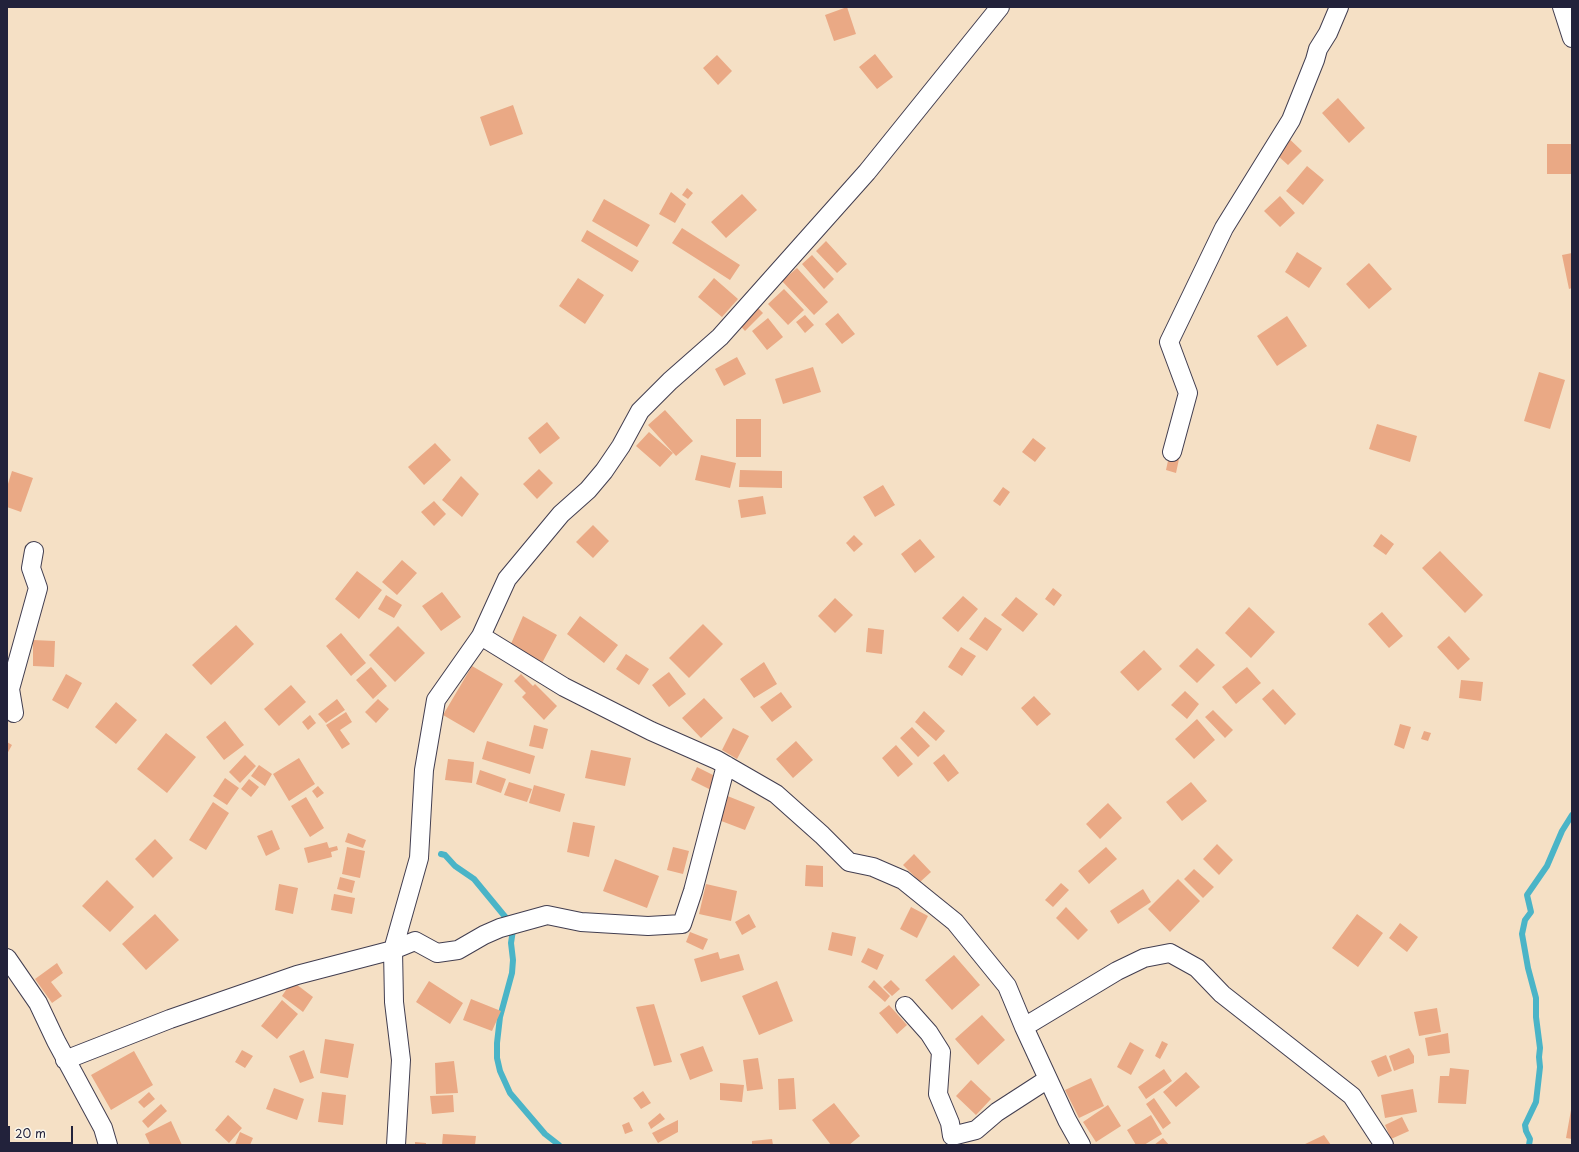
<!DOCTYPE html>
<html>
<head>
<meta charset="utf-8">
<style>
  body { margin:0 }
  #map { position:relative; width:1579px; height:1152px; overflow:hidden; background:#f5e0c5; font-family:"Playpen Sans",sans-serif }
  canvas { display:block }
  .frame { position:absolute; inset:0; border:8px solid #22223b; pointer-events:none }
  .scale { position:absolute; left:8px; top:1126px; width:65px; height:18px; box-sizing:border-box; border:2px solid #22223b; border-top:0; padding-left:5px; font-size:12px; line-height:14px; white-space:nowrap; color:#22223b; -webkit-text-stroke:3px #fbf7ec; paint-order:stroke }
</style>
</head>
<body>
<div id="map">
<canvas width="1579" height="1152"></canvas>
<div class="frame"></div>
<div class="scale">20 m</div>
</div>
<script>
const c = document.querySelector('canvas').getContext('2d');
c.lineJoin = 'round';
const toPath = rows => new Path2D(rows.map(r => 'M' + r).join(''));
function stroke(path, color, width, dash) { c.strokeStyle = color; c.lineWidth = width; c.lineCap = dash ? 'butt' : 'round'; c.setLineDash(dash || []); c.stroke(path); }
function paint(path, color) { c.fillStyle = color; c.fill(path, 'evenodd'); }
const stream = toPath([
  [441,854,445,855,455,866,474,879,507,919,513,930,511,943,513,960,512,973,500,1017,497,1043,497,1058,500,1071,510,1093,545,1134,559,1145],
  [1529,1145,1530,1139,1526,1131,1525,1125,1536,1102,1540,1067,1539,1057,1540,1048,1536,1017,1536,998,1528,968,1522,934,1525,920,1531,912,1527,895,1547,866,1562,831,1572,815]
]);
const building = toPath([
  [847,7,856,34,834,41,825,15],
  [875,54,893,77,877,89,859,67],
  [717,55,732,71,718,85,703,68],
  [1338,98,1365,128,1349,143,1322,113],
  [513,105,523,134,490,146,480,117],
  [1280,130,1302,151,1288,165,1266,145],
  [1547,144,1572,144,1572,174,1547,174],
  [1307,166,1324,180,1303,205,1286,191],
  [687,188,693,193,688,199,682,195],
  [671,192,686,204,675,223,659,214],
  [742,194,757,210,726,238,711,222],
  [1280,196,1295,213,1280,227,1264,211],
  [604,199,650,225,637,247,592,221],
  [682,228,740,265,730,280,672,243],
  [587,230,639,261,632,272,581,241],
  [826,241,847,264,837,273,816,251],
  [1297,252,1322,268,1309,288,1285,272],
  [1572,253,1572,288,1569,289,1562,255],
  [812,255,834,279,824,289,802,264],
  [1369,263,1392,289,1369,309,1346,284],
  [797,268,828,302,814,315,782,281],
  [578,278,604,295,585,324,559,306],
  [714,278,738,299,722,317,698,297],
  [784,289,804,310,788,325,768,304],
  [755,305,763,313,745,331,738,323],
  [838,313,855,334,842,344,825,324],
  [805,315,814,325,805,333,796,322],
  [1287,316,1307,346,1277,366,1257,336],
  [768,318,783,337,767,350,752,331],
  [737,357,746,374,724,386,715,369],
  [813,367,821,392,783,404,775,379],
  [1539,372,1565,380,1550,429,1524,421],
  [665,410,693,441,676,456,648,425],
  [736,419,761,419,761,457,736,457],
  [547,422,560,438,540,454,528,438],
  [1377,424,1417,436,1410,462,1369,449],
  [649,432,673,453,660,467,636,446],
  [1033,438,1046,448,1035,462,1022,452],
  [435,443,451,460,424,485,408,467],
  [701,455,736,463,730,488,695,480],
  [1169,456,1179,459,1176,473,1166,470],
  [539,469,553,483,537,499,523,484],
  [740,470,782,471,782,488,739,487],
  [12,471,33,478,21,512,7,507,7,487],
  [461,476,479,494,462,517,442,500],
  [883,485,895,505,875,517,863,497],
  [1003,487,1010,492,1000,506,993,501],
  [763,496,766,514,741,518,738,500],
  [434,501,446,514,434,526,421,512],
  [593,525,609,541,593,558,576,542],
  [1381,534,1394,544,1386,555,1373,546],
  [854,535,863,544,854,552,846,543],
  [920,539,935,557,915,573,901,554],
  [1440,551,1483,595,1465,613,1422,568],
  [402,560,417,573,397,595,382,582],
  [357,571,382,590,359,619,335,599],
  [1053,588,1062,595,1054,606,1045,599],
  [442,592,461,617,441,631,422,606],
  [386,595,402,605,394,618,378,609],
  [963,596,978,609,958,632,942,618],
  [1016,597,1038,614,1023,632,1001,615],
  [835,598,853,615,835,633,818,616],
  [1249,607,1275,632,1251,658,1225,633],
  [1382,612,1403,636,1389,648,1368,624],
  [523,616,557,635,541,665,510,646],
  [580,616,618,645,604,663,567,634],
  [985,617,1002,629,987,651,969,639],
  [703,624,723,644,689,678,669,658],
  [236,625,254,644,211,685,192,665],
  [398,626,425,653,395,682,369,655],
  [868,628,884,630,882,654,866,652],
  [341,633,366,663,351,676,326,646],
  [1449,636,1470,659,1458,670,1437,647],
  [33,640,55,641,54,667,33,666],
  [961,647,976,656,962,676,948,667],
  [1197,648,1215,665,1197,683,1179,666],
  [1144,650,1162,669,1138,691,1120,672],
  [626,654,649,669,639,685,616,669],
  [764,662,777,684,754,698,740,679],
  [472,666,503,684,474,733,443,715],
  [371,667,387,686,373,699,356,680],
  [1247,667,1261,683,1236,704,1222,687],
  [669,672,686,694,669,707,652,685],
  [66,674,82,683,68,709,52,700],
  [521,674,533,686,535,684,557,706,544,720,522,697,526,693,514,681],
  [1461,680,1483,682,1481,701,1459,698],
  [291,685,306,702,279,726,264,709],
  [1273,689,1296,714,1285,725,1262,699],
  [1185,691,1199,704,1187,719,1171,705],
  [781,692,792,707,772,722,760,707],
  [1034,696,1051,714,1037,726,1021,708],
  [704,698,723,718,701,738,682,718],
  [337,699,345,710,326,723,318,714],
  [378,699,389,709,376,723,365,712],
  [116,702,137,720,116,744,95,727],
  [1213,710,1233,730,1225,738,1205,717],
  [924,711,945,731,936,741,915,722],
  [346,712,352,722,340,730,350,744,342,749,326,725],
  [310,715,316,723,308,730,302,722],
  [1197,719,1215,740,1194,759,1175,739],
  [225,721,244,745,224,760,206,737],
  [1400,724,1411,727,1404,749,1394,745],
  [534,725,548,729,543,749,529,746],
  [912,727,930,746,918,757,900,738],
  [733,728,749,736,737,759,722,750],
  [1424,731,1431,733,1428,741,1421,739],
  [166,733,196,757,167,793,137,769],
  [487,741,535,756,530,774,482,759],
  [796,741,813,760,793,778,776,759],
  [7,742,12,745,7,754],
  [896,745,913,764,898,777,882,758],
  [591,750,631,758,625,786,585,778],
  [944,754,959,773,948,782,933,763],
  [245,755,256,766,240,783,229,772],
  [299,758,315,784,289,801,273,774],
  [448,759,474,762,472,783,445,780],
  [259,765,272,774,265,786,251,776],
  [697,767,719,778,713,791,691,780],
  [480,770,506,779,501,793,476,784],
  [225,778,239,788,227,805,213,796],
  [249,779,259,787,251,797,241,789],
  [509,782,532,789,527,802,504,795],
  [1191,782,1207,801,1182,821,1166,802],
  [534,785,565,794,560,812,529,803],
  [318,786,324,793,317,798,312,791],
  [725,795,755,807,745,830,716,819],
  [306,797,324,828,310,837,291,806],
  [213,802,229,813,206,850,189,840],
  [1108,803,1122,818,1100,839,1086,824],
  [573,822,595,826,589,857,567,852],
  [272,830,280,849,266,856,257,836],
  [348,833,366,840,363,848,345,842],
  [155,839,173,858,153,878,135,859],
  [327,842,329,848,337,846,338,850,331,852,332,857,308,863,304,848],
  [1217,844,1233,860,1219,875,1203,859],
  [347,847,365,851,360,878,342,874],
  [673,847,689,851,683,874,667,870],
  [1106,847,1117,859,1089,884,1078,871],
  [914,854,931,872,920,882,903,865],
  [615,859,659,876,647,908,603,891],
  [806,865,823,866,823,887,805,886],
  [1194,869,1214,887,1203,898,1184,879],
  [340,877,355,881,352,893,337,889],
  [1178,879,1200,901,1170,932,1148,909],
  [107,880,134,907,110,932,82,906],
  [1061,883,1069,890,1053,907,1045,900],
  [279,884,298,888,293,914,275,910],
  [706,884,737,891,731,921,699,914],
  [1143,889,1151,902,1118,924,1110,911],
  [334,894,355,898,352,914,331,910],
  [911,907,928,916,917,938,900,929],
  [1066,907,1088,930,1078,940,1056,918],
  [155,914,179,940,146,970,122,944],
  [749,914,756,927,742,935,735,922],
  [1357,914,1383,933,1358,967,1332,948],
  [1400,923,1418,937,1407,952,1389,938],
  [690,932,708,939,703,950,686,942],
  [832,932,856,937,852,956,828,950],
  [868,948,884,955,877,970,861,962],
  [718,952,720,959,739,954,744,970,701,982,694,959],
  [954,955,980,985,952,1010,925,980],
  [57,963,63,973,51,982,62,996,52,1003,35,979],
  [874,980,890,996,885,1002,868,987],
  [891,980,900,989,892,996,883,987],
  [292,981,313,997,303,1012,282,996],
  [429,981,463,1003,450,1024,416,1002],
  [777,981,793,1021,759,1035,742,996],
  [471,999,501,1011,492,1031,463,1020],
  [282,1000,298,1014,277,1039,261,1026],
  [654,1004,672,1062,654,1066,636,1007],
  [889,1005,907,1025,897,1034,879,1013],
  [1437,1008,1441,1032,1419,1036,1414,1012],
  [982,1015,1005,1040,978,1065,955,1039],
  [1448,1033,1450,1053,1428,1056,1425,1038],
  [325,1039,354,1044,348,1078,320,1073],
  [1162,1041,1168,1044,1160,1059,1155,1056],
  [1130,1042,1144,1050,1131,1075,1117,1067],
  [703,1046,713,1071,690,1080,680,1054],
  [1409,1048,1414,1056,1414,1063,1394,1071,1389,1056],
  [242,1050,253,1056,245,1068,235,1062],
  [304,1050,314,1078,300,1083,289,1056],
  [134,1051,153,1085,111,1110,91,1075],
  [1386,1055,1392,1071,1378,1077,1371,1061],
  [758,1058,763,1089,747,1091,743,1060],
  [454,1061,458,1093,436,1094,435,1063],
  [1450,1068,1469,1070,1466,1104,1438,1103,1440,1076,1449,1076],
  [1164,1069,1172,1081,1146,1099,1138,1087],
  [1186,1072,1200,1087,1176,1107,1163,1092],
  [794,1078,796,1109,779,1110,778,1079],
  [1091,1078,1104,1106,1079,1118,1065,1090],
  [971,1080,991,1099,976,1115,956,1096],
  [720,1083,744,1085,742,1102,720,1100],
  [274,1088,304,1099,297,1120,266,1109],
  [1413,1089,1417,1112,1385,1118,1381,1095],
  [643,1091,651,1103,641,1109,633,1098],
  [149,1092,155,1099,144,1108,138,1102],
  [322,1092,346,1095,343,1125,318,1122],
  [453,1095,454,1112,432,1114,430,1096],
  [1154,1098,1171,1123,1163,1129,1146,1104],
  [834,1103,860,1136,849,1145,831,1145,812,1120],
  [161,1104,167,1111,148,1128,142,1121],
  [1108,1105,1121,1126,1096,1142,1083,1122],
  [1571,1110,1572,1110,1572,1139,1566,1138],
  [660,1113,665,1119,651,1129,648,1123],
  [228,1115,242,1128,229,1143,215,1130],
  [1151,1115,1162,1134,1144,1145,1136,1145,1127,1130],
  [1402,1117,1409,1131,1391,1139,1385,1125],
  [678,1120,678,1132,658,1143,652,1133],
  [171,1121,182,1145,150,1145,145,1134],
  [629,1122,633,1131,625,1134,622,1125],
  [240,1132,253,1138,250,1145,235,1145],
  [443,1134,476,1136,475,1145,442,1145],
  [1324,1135,1331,1145,1303,1145],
  [1163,1138,1169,1145,1154,1145],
  [772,1139,773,1145,752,1145,752,1141],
  [415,1142,426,1143,426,1145,415,1145]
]);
const minor = toPath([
  [1562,7,1572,38],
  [1172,452,1188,393,1169,342,1224,228,1291,120,1315,60,1318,49,1328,33,1339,7],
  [481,636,564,687,651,731,717,760,776,794,822,835,849,862,873,867,903,880,955,922,1007,986,1024,1027,1067,1120,1081,1145],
  [7,687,10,689,14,713],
  [10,689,38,588,31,568,34,551],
  [7,958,38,1003,56,1041,103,1128,108,1145],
  [905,1006,929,1033,941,1052,938,1094,950,1123,952,1136,976,1130,997,1112,1048,1079],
  [1024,1027,1117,971,1144,958,1170,953,1197,968,1222,994,1352,1096,1384,1145],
  [65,1060,170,1019,297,975,393,950,415,941,437,953,458,950,484,935,500,928,547,915,581,922,648,926,682,924,693,891,726,765],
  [396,1145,401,1060,394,1002,393,950,419,858,424,770,436,700,481,636,507,579,561,514,588,490,604,471,621,446,640,411,670,381,720,337,867,172,1000,7]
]);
stroke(stream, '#4ab4c7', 6);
paint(building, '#eaa985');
stroke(minor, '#423e50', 20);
stroke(minor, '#fff', 18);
</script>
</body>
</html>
